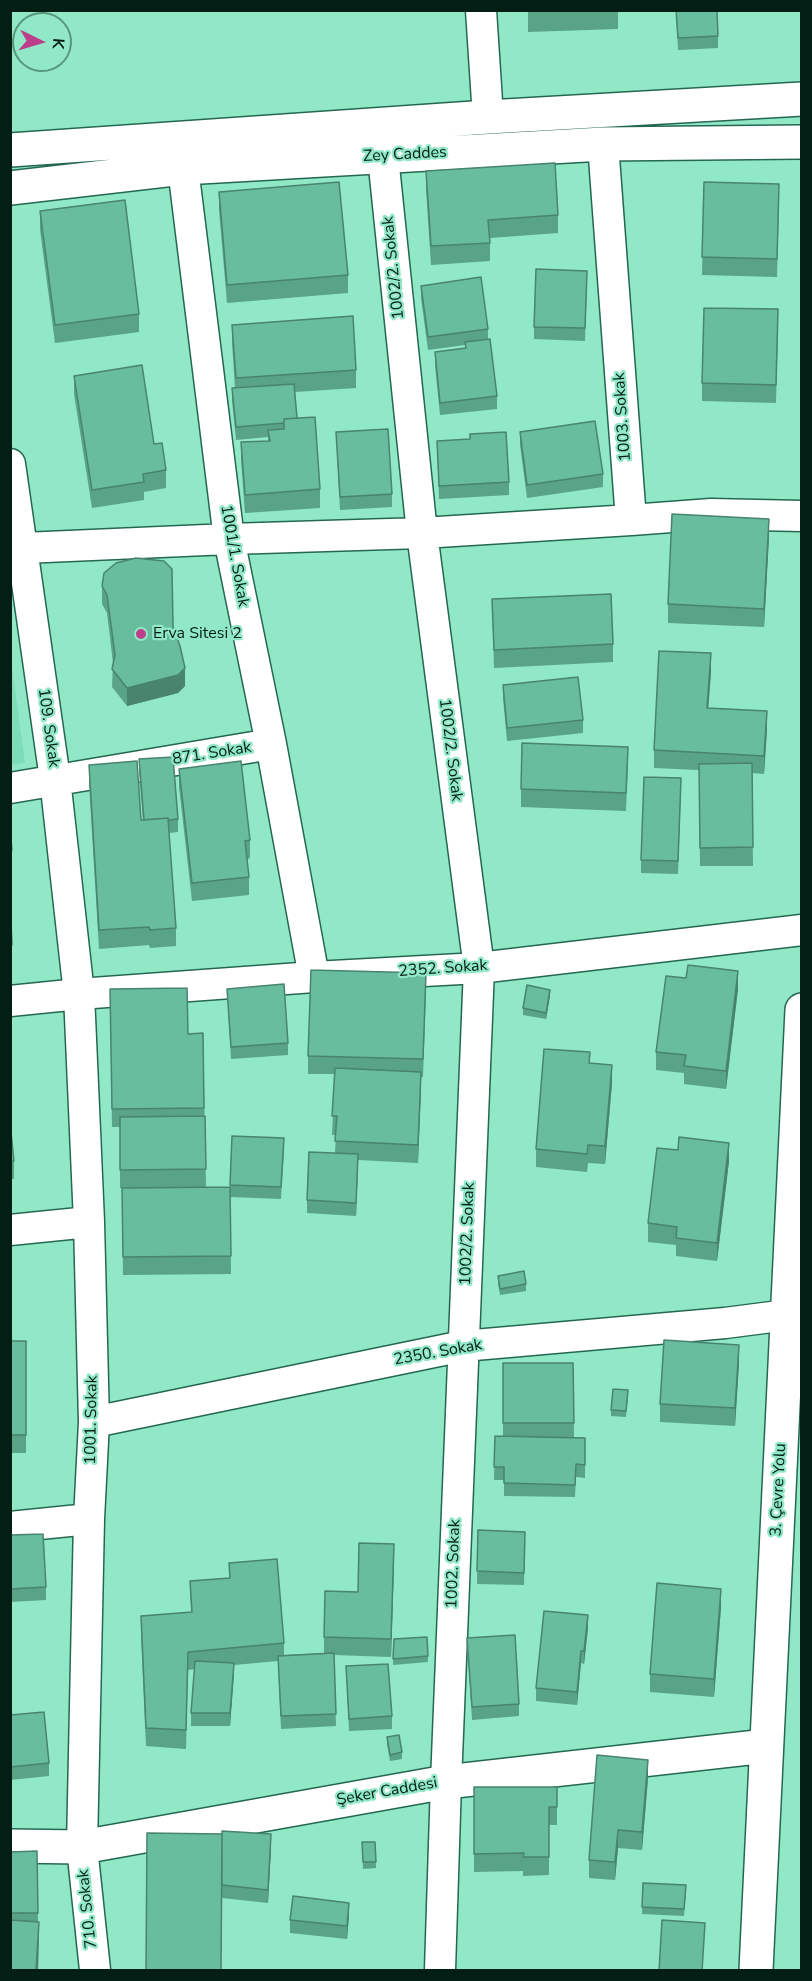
<!DOCTYPE html>
<html>
<head>
<meta charset="utf-8">
<style>
  body { margin:0 }
  #map { position:relative; width:812px; height:1981px; overflow:hidden; background:#91e8c6; font-family:"Nunito Sans",sans-serif }
  canvas { display:block }
  .frame { position:absolute; inset:0; border:12px solid #031e15; pointer-events:none }
  .north { position:absolute; left:12px; top:12px; width:60px; height:60px; box-sizing:border-box; background:#91e8c6; border:2px solid #58977f; border-radius:50%; rotate:95deg; font-size:16px; font-weight:700; line-height:24px; text-align:center; color:#031e15 }
  .north::after { content:''; display:block; margin:auto; width:21px; height:27px; background:#bd3e8a; clip-path:polygon(50% 0,100% 100%,50% 72%,0 100%) }
</style>
</head>
<body>
<div id="map">
<canvas width="812" height="1981"></canvas>
<div class="frame"></div>
<div class="north">K</div>
</div>
<script>
const c = document.querySelector('canvas').getContext('2d');
c.lineJoin = 'round';
function paint(path, color) { c.fillStyle = color; c.fill(path, 'evenodd'); }
const toPath = rows => new Path2D(rows.map(r => 'M' + r).join(''));
function stroke(path, color, width, dash) { c.strokeStyle = color; c.lineWidth = width; c.lineCap = dash ? 'butt' : 'round'; c.setLineDash(dash || []); c.stroke(path); }
function drawText(font, color, halo, rows, align = 'center') {
  c.font = font + ' "Nunito Sans",sans-serif'; c.lineWidth = 4.5; c.setLineDash([]); c.textBaseline = 'middle'; c.strokeStyle = halo; c.fillStyle = color; for (const [text, x, y, turn = 0] of rows) {
    c.save(); c.translate(x, y); c.rotate((+turn || 0) * Math.PI / 180); c.textAlign = isNaN(turn) ? turn : align; if (halo) c.strokeText(text, 0, 0); c.fillText(text, 0, 0); c.restore();
  }
}
const built = toPath([
  [11,659,25,763,11,765,10,765]
]);
const street = toPath([
  [481,10,488,117],
  [603,144,631,520,711,514,802,516],
  [383,157,422,533,479,968,446,1782,440,1970],
  [183,168,229,539,271,744,314,977],
  [10,464,55,779,79,994,89,1222,94,1422,89,1519,82,1847,95,1970],
  [23,548,229,539,422,533,631,520],
  [10,788,271,744],
  [10,1001,79,994,314,977,479,968,802,930],
  [10,1230,89,1222],
  [94,1422,463,1346,725,1323,787,1315],
  [10,1527,89,1519]
]);
const secondary = toPath([
  [10,150,488,117,802,99],
  [10,188,183,168,603,144,802,142],
  [10,1846,82,1847,446,1782,766,1746],
  [756,1970,802,1010]
]);
const wall = toPath([
  [528,10,618,10,618,29,528,32],
  [676,10,718,36,718,48,678,50],
  [426,171,558,215,558,233,490,238,490,261,431,265,426,189],
  [704,182,779,202,777,277,702,275],
  [219,192,348,275,348,293,227,303,219,210],
  [40,211,139,314,139,332,55,343,40,230],
  [587,284,585,341,534,339,534,327],
  [421,286,488,329,488,340,497,396,497,409,440,415,435,365,435,352,465,349,465,345,428,350,421,298],
  [232,325,356,370,356,388,295,392,297,418,320,489,320,508,245,513,241,460,241,442,268,441,268,437,236,440,232,401,232,388,235,388,232,343],
  [778,328,776,403,702,401,702,383],
  [74,376,154,444,166,470,166,488,144,492,144,500,92,508,74,394],
  [336,432,392,494,392,507,340,510],
  [520,432,603,474,603,487,527,498,520,445],
  [437,441,509,482,509,495,439,499],
  [769,537,764,627,668,623,668,604],
  [102,586,173,626,185,686,178,693,127,706,112,687,113,663,107,613,102,604],
  [492,599,613,644,613,662,494,668],
  [711,672,708,708,767,729,764,774,752,773,753,866,700,866,699,770,654,768,654,750],
  [503,685,583,720,583,733,507,741,503,698],
  [139,759,178,819,178,832,169,833,176,928,176,946,150,948,149,945,99,949,89,783,89,765,141,820,143,820,139,772],
  [628,765,626,811,521,807,521,789],
  [179,769,250,840,250,858,247,859,249,877,249,895,192,901,179,787],
  [681,791,678,874,641,873,641,860],
  [10,831,12,850,12,868,10,869],
  [10,900,12,945,12,957,10,957],
  [110,989,188,1034,203,1033,206,1187,230,1187,232,1136,284,1150,281,1199,230,1197,231,1274,123,1275,122,1188,120,1188,120,1127,112,1127],
  [227,989,288,1043,288,1055,231,1059],
  [738,989,726,1089,684,1084,684,1073,656,1070,656,1052],
  [426,992,423,1077,421,1077,418,1163,358,1160,356,1216,307,1213,307,1200,335,1153,336,1135,332,1135,335,1074,308,1074,308,1056],
  [550,996,546,1019,523,1015,523,1008],
  [590,1063,612,1083,605,1164,588,1163,587,1172,536,1167,536,1149],
  [10,1122,14,1161,14,1179,10,1179],
  [729,1161,717,1261,676,1256,676,1245,648,1242,648,1223],
  [498,1276,526,1284,526,1291,500,1295,498,1282],
  [10,1341,26,1341,26,1453,10,1453],
  [503,1363,573,1363,574,1438,585,1438,585,1478,576,1477,575,1497,504,1496,504,1480,494,1480,495,1436,503,1436],
  [739,1363,735,1426,660,1422,660,1404],
  [628,1397,626,1417,611,1416,611,1410],
  [478,1530,525,1532,524,1585,477,1584],
  [10,1535,46,1587,46,1600,10,1602],
  [394,1562,391,1657,334,1655,336,1726,281,1729,278,1661,234,1665,230,1726,191,1726,191,1713,195,1669,188,1670,186,1749,146,1746,141,1635,141,1616,191,1612,190,1581,229,1578,229,1563,284,1643,284,1655,324,1653,324,1637,358,1592],
  [721,1607,714,1697,650,1692,650,1674],
  [588,1628,584,1664,581,1663,577,1705,536,1701,536,1688],
  [427,1637,428,1662,393,1665,394,1639],
  [467,1638,519,1704,519,1716,472,1720],
  [346,1666,392,1716,392,1729,349,1731],
  [10,1715,49,1763,49,1776,10,1780],
  [387,1737,402,1752,402,1759,390,1761,387,1744],
  [648,1778,642,1850,618,1848,615,1880,589,1878,589,1860],
  [474,1787,557,1787,557,1825,549,1825,549,1875,523,1876,523,1871,474,1872],
  [147,1833,271,1847,268,1903,222,1898],
  [362,1842,375,1842,376,1868,363,1869],
  [37,1851,38,1922,39,1940,38,1971,10,1971,10,1852],
  [643,1883,686,1891,684,1916,642,1914],
  [349,1915,347,1939,290,1933,290,1920]
]);
const shadedWall = toPath([
  [769,519,769,537,764,627,764,609],
  [711,653,711,672,707,726,707,708],
  [185,668,185,686,178,693,127,706,127,688],
  [767,711,767,729,764,774,764,756],
  [738,971,738,989,726,1089,726,1071],
  [550,990,550,996,546,1019,546,1013],
  [612,1065,612,1083,605,1164,605,1146],
  [421,1072,421,1090,418,1163,418,1145],
  [729,1143,729,1161,717,1261,717,1243],
  [358,1154,358,1167,356,1216,356,1203],
  [739,1345,739,1363,735,1426,735,1408],
  [394,1544,394,1562,391,1657,391,1639],
  [721,1589,721,1607,714,1697,714,1679],
  [588,1615,588,1628,584,1664,584,1651],
  [581,1651,581,1663,577,1705,577,1692],
  [234,1663,234,1675,230,1726,230,1713],
  [648,1760,648,1778,642,1850,642,1832],
  [618,1830,618,1848,615,1880,615,1862],
  [271,1834,271,1847,268,1903,268,1890],
  [349,1903,349,1915,347,1939,347,1926],
  [39,1922,38,1971,36,1971]
]);
const building = toPath([
  [676,10,717,10,718,36,678,38,676,10],
  [555,163,558,215,488,220,490,243,431,246,426,171,555,163],
  [339,182,348,275,227,285,219,192,339,182],
  [704,182,779,184,777,259,702,257,704,182],
  [125,200,139,314,55,325,40,211,125,200],
  [536,269,587,271,585,328,534,327,536,269],
  [481,277,488,329,428,337,421,286,481,277],
  [704,308,778,309,776,385,702,383,704,308],
  [353,316,356,370,236,378,232,325,353,316],
  [490,339,497,396,440,403,435,352,466,348,465,342,490,339],
  [142,365,154,444,162,443,166,470,143,474,144,482,92,490,74,376,142,365],
  [294,384,297,418,284,419,284,423,236,427,232,388,294,384],
  [315,417,320,489,245,495,241,442,270,441,268,430,284,429,284,419,315,417],
  [595,421,603,474,527,485,520,432,595,421],
  [388,429,392,494,340,497,336,432,388,429],
  [506,432,509,482,439,486,437,441,470,439,470,434,506,432],
  [672,514,769,519,764,609,668,604,672,514],
  [136,558,164,561,172,569,173,626,180,646,185,668,178,675,127,688,112,669,115,655,107,595,102,586,104,573,116,563,136,558],
  [611,594,613,644,494,650,492,599,611,594],
  [659,651,711,653,707,708,767,711,764,756,654,750,659,651],
  [578,677,583,720,507,728,503,685,578,677],
  [522,743,628,747,626,793,521,789,522,743],
  [173,757,178,819,169,820,168,818,144,820,139,759,173,757],
  [137,761,141,820,168,818,176,928,150,930,149,927,99,930,89,765,137,761],
  [241,761,250,840,245,841,249,877,192,883,179,769,241,761],
  [752,763,753,847,700,848,699,764,752,763],
  [644,777,681,778,678,861,641,860,644,777],
  [10,831,12,850,10,850,10,831],
  [10,900,12,945,10,945,10,900],
  [688,965,738,971,726,1071,684,1066,686,1055,656,1052,666,976,686,978,688,965],
  [311,970,426,973,423,1059,308,1056,311,970],
  [284,984,288,1043,231,1047,227,989,284,984],
  [527,985,550,990,546,1013,523,1008,527,985],
  [187,988,188,1034,203,1033,204,1108,112,1109,110,989,187,988],
  [544,1049,590,1052,589,1063,612,1065,605,1146,588,1145,587,1154,536,1149,544,1049],
  [335,1068,421,1072,418,1145,335,1141,337,1116,332,1116,335,1068],
  [205,1116,206,1169,120,1170,120,1117,205,1116],
  [10,1122,14,1161,10,1161,10,1122],
  [232,1136,284,1138,281,1187,230,1185,232,1136],
  [679,1137,729,1143,717,1243,676,1238,677,1227,648,1223,657,1148,678,1150,679,1137],
  [309,1152,358,1154,356,1203,307,1200,309,1152],
  [230,1187,231,1256,123,1257,122,1188,230,1187],
  [524,1271,526,1284,500,1289,498,1276,524,1271],
  [664,1340,739,1345,735,1408,660,1404,664,1340],
  [10,1341,26,1341,26,1435,10,1435,10,1341],
  [503,1363,573,1363,574,1423,503,1423,503,1363],
  [613,1389,628,1390,626,1411,611,1410,613,1389],
  [495,1436,585,1438,585,1465,576,1464,575,1485,504,1483,504,1467,494,1467,495,1436],
  [478,1530,525,1532,524,1573,477,1571,478,1530],
  [43,1534,46,1587,10,1589,10,1535,43,1534],
  [359,1543,394,1544,391,1639,324,1637,325,1591,358,1592,359,1543],
  [277,1559,284,1643,188,1652,186,1730,146,1728,141,1616,192,1612,190,1581,230,1578,229,1563,277,1559],
  [657,1583,721,1589,714,1679,650,1674,657,1583],
  [544,1611,588,1615,584,1651,581,1651,577,1692,536,1688,544,1611],
  [515,1635,519,1704,472,1707,467,1638,515,1635],
  [427,1637,428,1656,393,1659,394,1639,427,1637],
  [334,1653,336,1714,281,1716,278,1656,334,1653],
  [195,1661,234,1663,230,1713,191,1713,195,1661],
  [388,1664,392,1716,349,1719,346,1666,388,1664],
  [44,1712,49,1763,10,1767,10,1715,44,1712],
  [399,1735,402,1752,390,1755,387,1737,399,1735],
  [597,1755,648,1760,642,1832,618,1830,615,1862,589,1860,597,1755],
  [474,1787,557,1787,557,1807,549,1807,549,1857,523,1857,524,1853,474,1854,474,1787],
  [222,1831,271,1834,268,1890,222,1885,222,1831],
  [147,1833,222,1834,221,1971,146,1971,147,1833],
  [362,1842,375,1842,376,1862,363,1862,362,1842],
  [37,1851,38,1913,10,1913,10,1852,37,1851],
  [643,1883,686,1885,684,1909,642,1907,643,1883],
  [293,1896,349,1903,347,1926,290,1920,293,1896],
  [10,1920,39,1922,36,1971,10,1971,10,1920],
  [662,1920,705,1923,702,1971,659,1971,662,1920]
]);
const markers = [
  [141,634,6,"#bd3e8a"]
];
const streetNames = [
  ["Zey Caddes",405,155,-3],
  ["1002/2. Sokak",394,268,-96],
  ["1003. Sokak",623,417,-94],
  ["1001/1. Sokak",234,556,80],
  ["109. Sokak",48,728,82],
  ["1002/2. Sokak",450,750,83],
  ["871. Sokak",212,754,-9],
  ["2352. Sokak",443,969,-4],
  ["1002/2. Sokak",468,1234,-88],
  ["2350. Sokak",438,1353,-10],
  ["1001. Sokak",92,1420,-89],
  ["3. Çevre Yolu",779,1490,-87],
  ["1002. Sokak",454,1564,-88],
  ["Şeker Caddesi",387,1792,-10],
  ["710. Sokak",88,1909,-96]
];
const poiNames = [
  ["Erva Sitesi 2",153,634]
];
paint(built, '#7eddb9');
stroke(street, '#256851', 33);
stroke(secondary, '#256851', 36);
stroke(street, '#fff', 30);
stroke(secondary, '#fff', 33);
paint(wall, '#59a387');
paint(shadedWall, '#48846e');
paint(building, '#67bd9d');
stroke(building, '#48846e', 1.5);
for (const [x, y, r, color] of markers) { const dot = new Path2D(); dot.arc(x, y, r, 0, 2 * Math.PI); c.fillStyle = color; c.fill(dot); stroke(dot, '#91e8c6', 2); }
drawText('16px', '#031e15', '#91e8c6', streetNames);
drawText('16px', '#031e15', '#91e8c6', poiNames, 'left');
</script>
</body>
</html>
